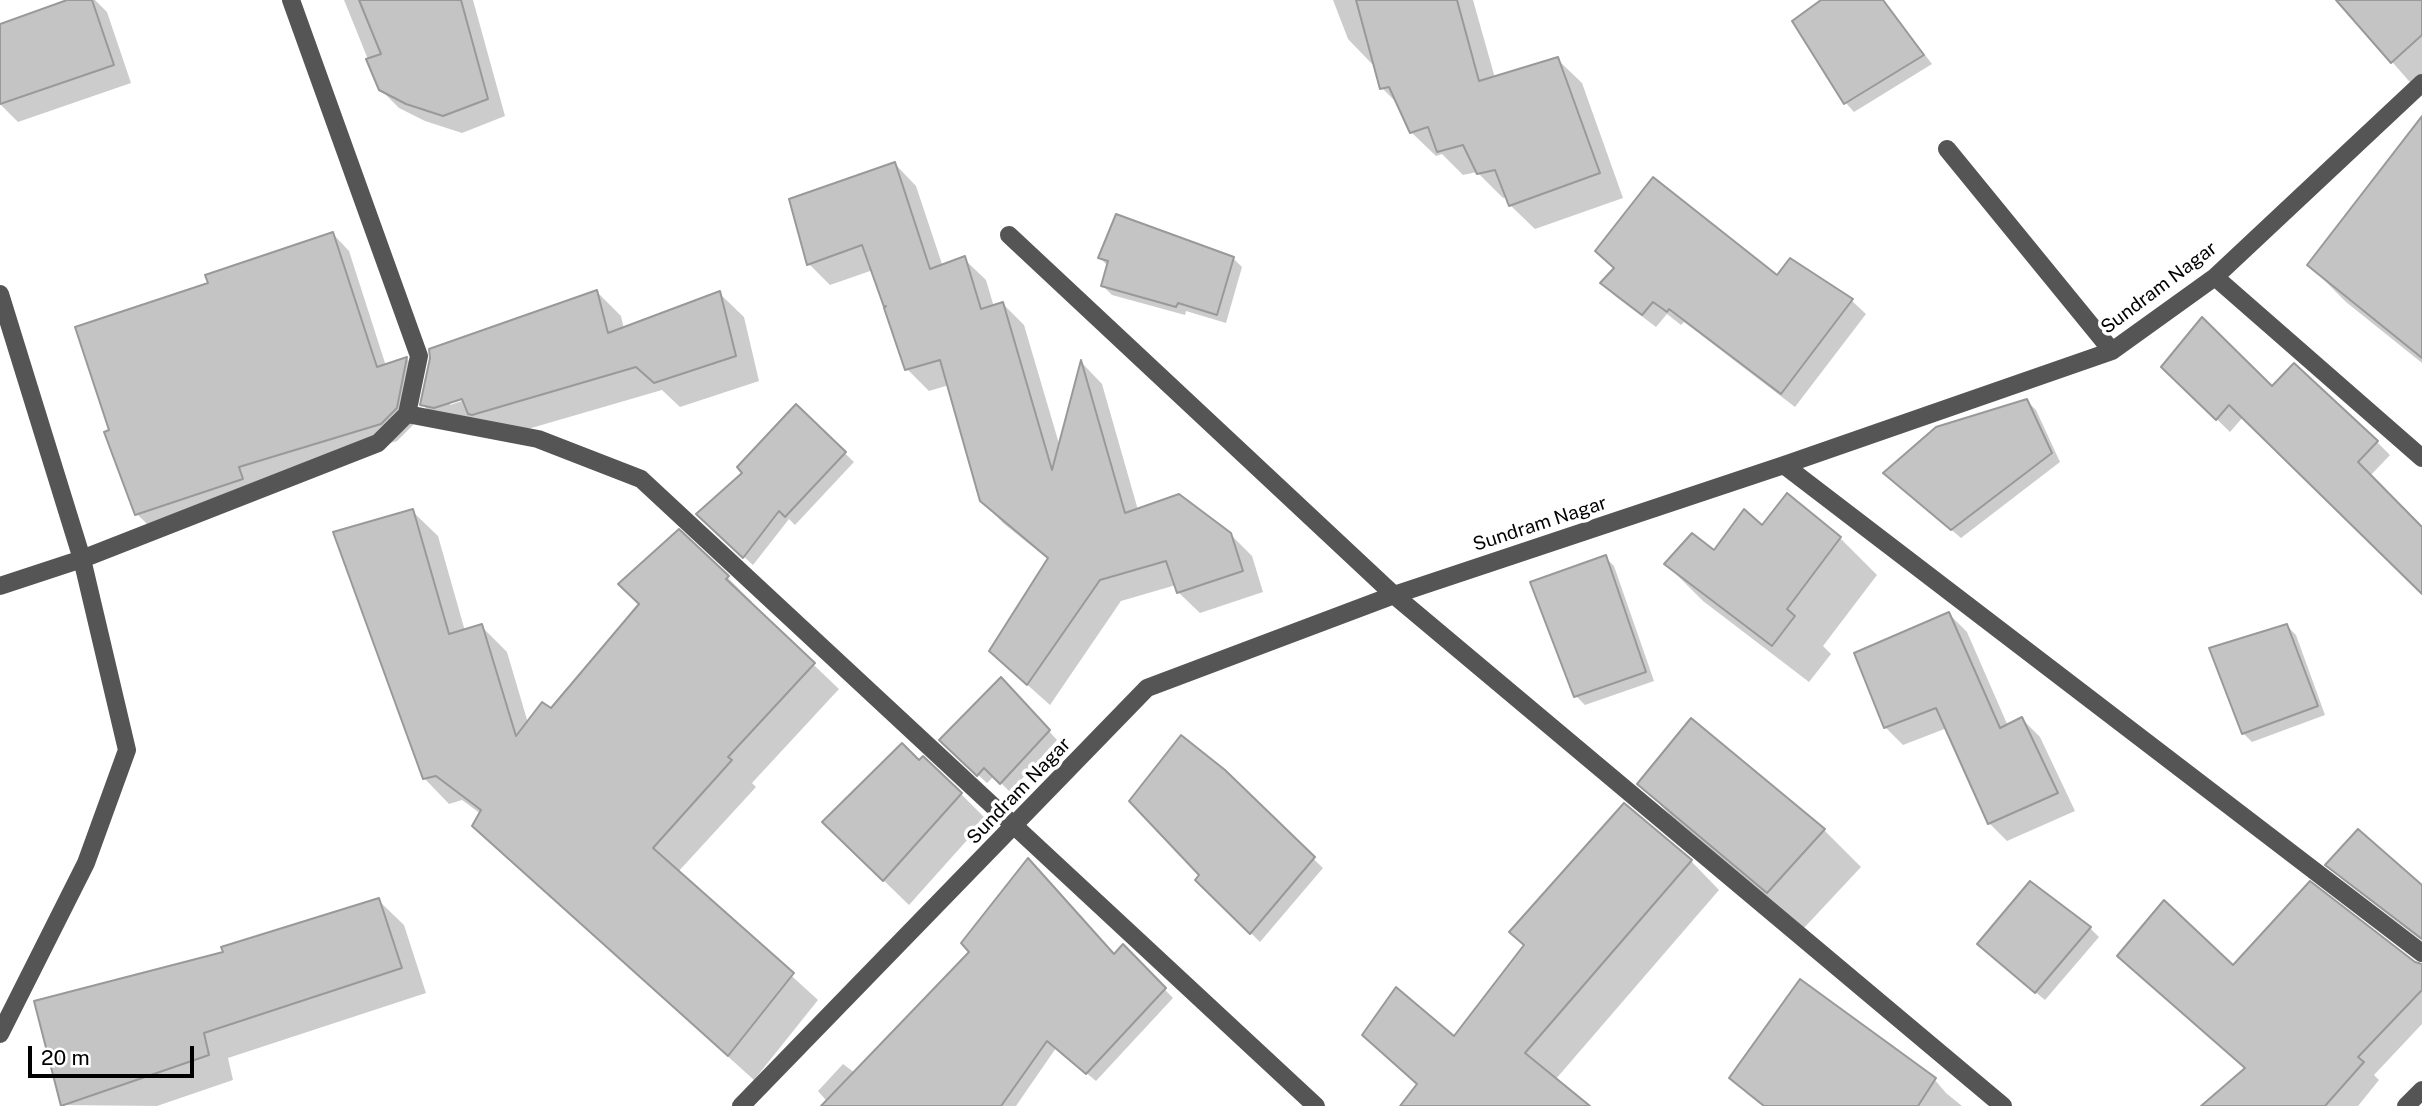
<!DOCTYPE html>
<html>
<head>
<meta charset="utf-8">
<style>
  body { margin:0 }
  #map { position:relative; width:2422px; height:1106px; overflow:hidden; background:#fff; font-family:"Public Sans",sans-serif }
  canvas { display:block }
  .scale { position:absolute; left:28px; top:1046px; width:166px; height:32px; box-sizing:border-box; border:4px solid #000; border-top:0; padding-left:9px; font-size:21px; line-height:24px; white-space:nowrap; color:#000; -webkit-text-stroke:5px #fff; paint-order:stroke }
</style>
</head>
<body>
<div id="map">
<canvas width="2422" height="1106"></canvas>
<div class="scale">20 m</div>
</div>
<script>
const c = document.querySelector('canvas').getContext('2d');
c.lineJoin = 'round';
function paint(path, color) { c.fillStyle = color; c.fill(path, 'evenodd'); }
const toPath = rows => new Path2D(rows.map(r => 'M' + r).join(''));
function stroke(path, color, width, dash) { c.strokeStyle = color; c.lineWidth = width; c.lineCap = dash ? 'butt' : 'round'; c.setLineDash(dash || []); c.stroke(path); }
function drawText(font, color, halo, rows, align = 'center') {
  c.font = font + ' "Public Sans",sans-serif'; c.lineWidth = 7; c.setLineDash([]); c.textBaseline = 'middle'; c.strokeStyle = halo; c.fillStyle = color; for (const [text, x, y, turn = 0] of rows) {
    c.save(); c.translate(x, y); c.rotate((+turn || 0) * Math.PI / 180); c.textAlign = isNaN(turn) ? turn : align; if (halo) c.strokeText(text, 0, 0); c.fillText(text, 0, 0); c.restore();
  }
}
const shadow = toPath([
  [72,0,95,0,107,12,131,83,18,122,0,104,0,26],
  [344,0,473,0,505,116,462,133,425,121,399,108,380,89],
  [1333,0,1473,0,1495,78,1557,59,1582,83,1623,198,1535,229,1510,205,1507,197,1503,198,1477,172,1463,175,1442,154,1436,156,1411,132,1400,106,1382,88,1375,63,1372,64,1348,39],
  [1824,0,1883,0,1932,64,1854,112,1846,103,1795,22],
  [2338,0,2422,0,2422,84,2417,89,2408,80],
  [2422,134,2422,363,2346,302,2309,265],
  [895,164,916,186,943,267,964,259,986,280,994,307,1003,304,1024,325,1060,447,1082,363,1102,384,1138,510,1230,534,1252,556,1263,592,1200,613,1178,592,1176,585,1121,601,1050,705,1013,672,1049,560,1003,523,981,500,949,385,929,391,907,369,873,270,830,285,809,264],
  [333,234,349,251,386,366,407,359,423,375,413,425,397,441,255,484,154,531,137,514,112,431,210,284],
  [1100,258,1233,258,1242,267,1226,323,1186,311,1185,315,1112,295,1103,286,1108,266],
  [1790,260,1852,301,1866,314,1795,407,1684,322,1681,325,1667,314,1656,327,1615,296,1602,283,1778,278],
  [597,292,621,316,624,329,719,293,744,317,759,381,680,407,662,390,497,438,447,429,422,404,432,358],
  [470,395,471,398,450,405,450,401],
  [2163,367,2272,388,2377,442,2390,455,2370,476,2422,529,2422,592,2243,417,2230,432],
  [2027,401,2036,410,2060,462,1961,538,1894,481],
  [796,406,854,462,795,525,789,519,753,565,707,523],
  [1787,496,1840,538,1877,575,1823,646,1831,654,1809,682,1703,601,1666,564,1714,553,1762,528],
  [412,511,438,536,465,631,481,626,507,652,528,723,551,711,727,577,752,602,751,605,839,689,752,783,756,787,678,872,818,1000,754,1080,500,851,481,814,462,800,449,804,424,778],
  [1605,557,1614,566,1654,681,1585,705,1576,696],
  [1949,614,1967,632,2008,726,2022,719,2040,737,2075,811,2007,841,1989,823,1947,728,1903,745,1885,727],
  [2287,626,2296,635,2325,715,2252,742,2243,733],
  [1010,688,1057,740,1010,792,994,776,987,783,950,749],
  [1691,720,1824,830,1861,867,1804,928,1676,821,1640,784],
  [919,763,961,794,986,819,909,905,849,847],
  [1223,772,1323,868,1260,942,1197,880,1201,875],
  [1624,805,1691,861,1719,890,1555,1080,1587,1106,1403,1106,1418,1086,1364,1034,1455,1038,1526,946],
  [2328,865,2422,888,2422,941,2344,881],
  [378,900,404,925,426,993,228,1058,233,1080,157,1106,62,1105,225,954],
  [2090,928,2099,937,2045,1000,1988,953],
  [1123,947,1173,998,1096,1081,1056,1048,1016,1106,831,1106,818,1091,843,1064,855,1073,1115,956],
  [2414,964,2422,964,2422,1024,2374,1075,2379,1080,2358,1106,2204,1106,2246,1069,2233,967],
  [1732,1078,1934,1079,1946,1093,1962,1106,1764,1106]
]);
const building = toPath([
  [67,0,92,0,114,65,0,104,0,24,67,0],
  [359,0,461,0,488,99,443,116,406,104,379,90,366,59,381,54,359,0],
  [1356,0,1457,0,1479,81,1558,57,1600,173,1509,206,1495,170,1477,174,1463,145,1437,152,1428,127,1410,133,1389,87,1380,89,1356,0],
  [1821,0,1883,0,1924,55,1844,104,1792,21,1821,0],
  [2336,0,2422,0,2422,35,2391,63,2336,0],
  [2422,116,2422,358,2307,265,2422,116],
  [895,162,930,269,965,256,981,309,1003,302,1052,470,1081,360,1125,513,1179,494,1231,533,1243,571,1177,593,1166,561,1100,580,1027,685,989,651,1048,558,980,501,940,360,905,370,884,308,886,306,884,307,862,245,807,265,789,199,895,162],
  [1653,177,1777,275,1790,258,1853,299,1781,394,1669,309,1667,312,1653,302,1642,315,1600,283,1614,268,1595,251,1653,177],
  [1116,214,1234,257,1217,315,1178,303,1176,307,1101,286,1108,261,1098,258,1116,214],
  [333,232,377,367,407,357,397,408,381,424,239,467,243,479,135,515,104,432,109,430,75,327,208,283,205,275,333,232],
  [597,290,608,333,720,291,736,356,654,383,636,367,472,415,468,414,462,399,434,408,420,405,430,358,429,349,597,290],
  [2202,317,2272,386,2294,363,2378,441,2358,462,2422,527,2422,594,2229,405,2216,420,2161,367,2202,317],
  [2027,399,2052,453,1951,530,1883,473,1936,427,2027,399],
  [796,404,846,452,785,517,779,511,743,558,696,514,742,473,737,467,796,404],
  [1787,493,1841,537,1787,609,1795,616,1772,646,1664,564,1692,533,1714,550,1744,509,1762,525,1787,493],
  [413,509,449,634,482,624,516,736,542,702,551,708,639,604,618,584,679,529,729,576,726,579,815,663,728,757,732,760,653,848,794,973,728,1056,472,826,481,810,436,776,423,779,333,532,413,509],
  [1606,555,1646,672,1574,697,1530,582,1606,555],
  [1949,612,2000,728,2022,717,2058,793,1988,824,1936,708,1884,728,1854,653,1949,612],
  [2287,624,2318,706,2242,734,2209,648,2287,624],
  [1001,677,1050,730,1000,784,984,768,977,776,939,740,1001,677],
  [1691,718,1825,829,1767,893,1637,784,1691,718],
  [1181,735,1225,770,1315,857,1250,934,1195,880,1199,875,1129,801,1181,735],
  [902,743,919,760,923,756,962,793,883,881,822,822,902,743],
  [1624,803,1692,860,1525,1053,1590,1106,1400,1106,1417,1084,1362,1035,1396,987,1454,1036,1524,945,1509,932,1624,803],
  [2358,829,2422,885,2422,939,2325,865,2358,829],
  [1028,858,1114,954,1123,944,1166,988,1086,1074,1047,1041,1001,1106,821,1106,969,952,961,943,1028,858],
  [2030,881,2091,927,2035,993,1977,944,2030,881],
  [2310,881,2415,962,2422,964,2422,990,2358,1057,2364,1062,2325,1106,2201,1106,2245,1068,2117,956,2164,900,2233,965,2310,881],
  [379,898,402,968,204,1033,209,1055,61,1106,34,1001,223,952,221,947,379,898],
  [1800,979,1936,1078,1918,1106,1764,1106,1729,1078,1800,979]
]);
const minor = toPath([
  [1947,149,2112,351],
  [1009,235,1394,595,2003,1106],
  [2215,277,2422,458],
  [0,294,82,559,127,750,86,863,0,1034],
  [407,414,538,439,641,479,1316,1106],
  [1784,465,2422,953],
  [0,586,82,559,378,443,407,414,419,356,291,0],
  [741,1106,1147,688,1394,595,1784,465,2112,351,2215,277,2422,83],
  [2406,1106,2422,1090]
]);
const streetNames = [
  ["Sundram Nagar",2159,288,-37],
  ["Sundram Nagar",1540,524,-18],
  ["Sundram Nagar",1019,791,-46]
];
paint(shadow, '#0003');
paint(building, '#c4c4c4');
stroke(building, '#999', 2);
stroke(minor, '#555', 18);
drawText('19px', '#000', '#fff', streetNames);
</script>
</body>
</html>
